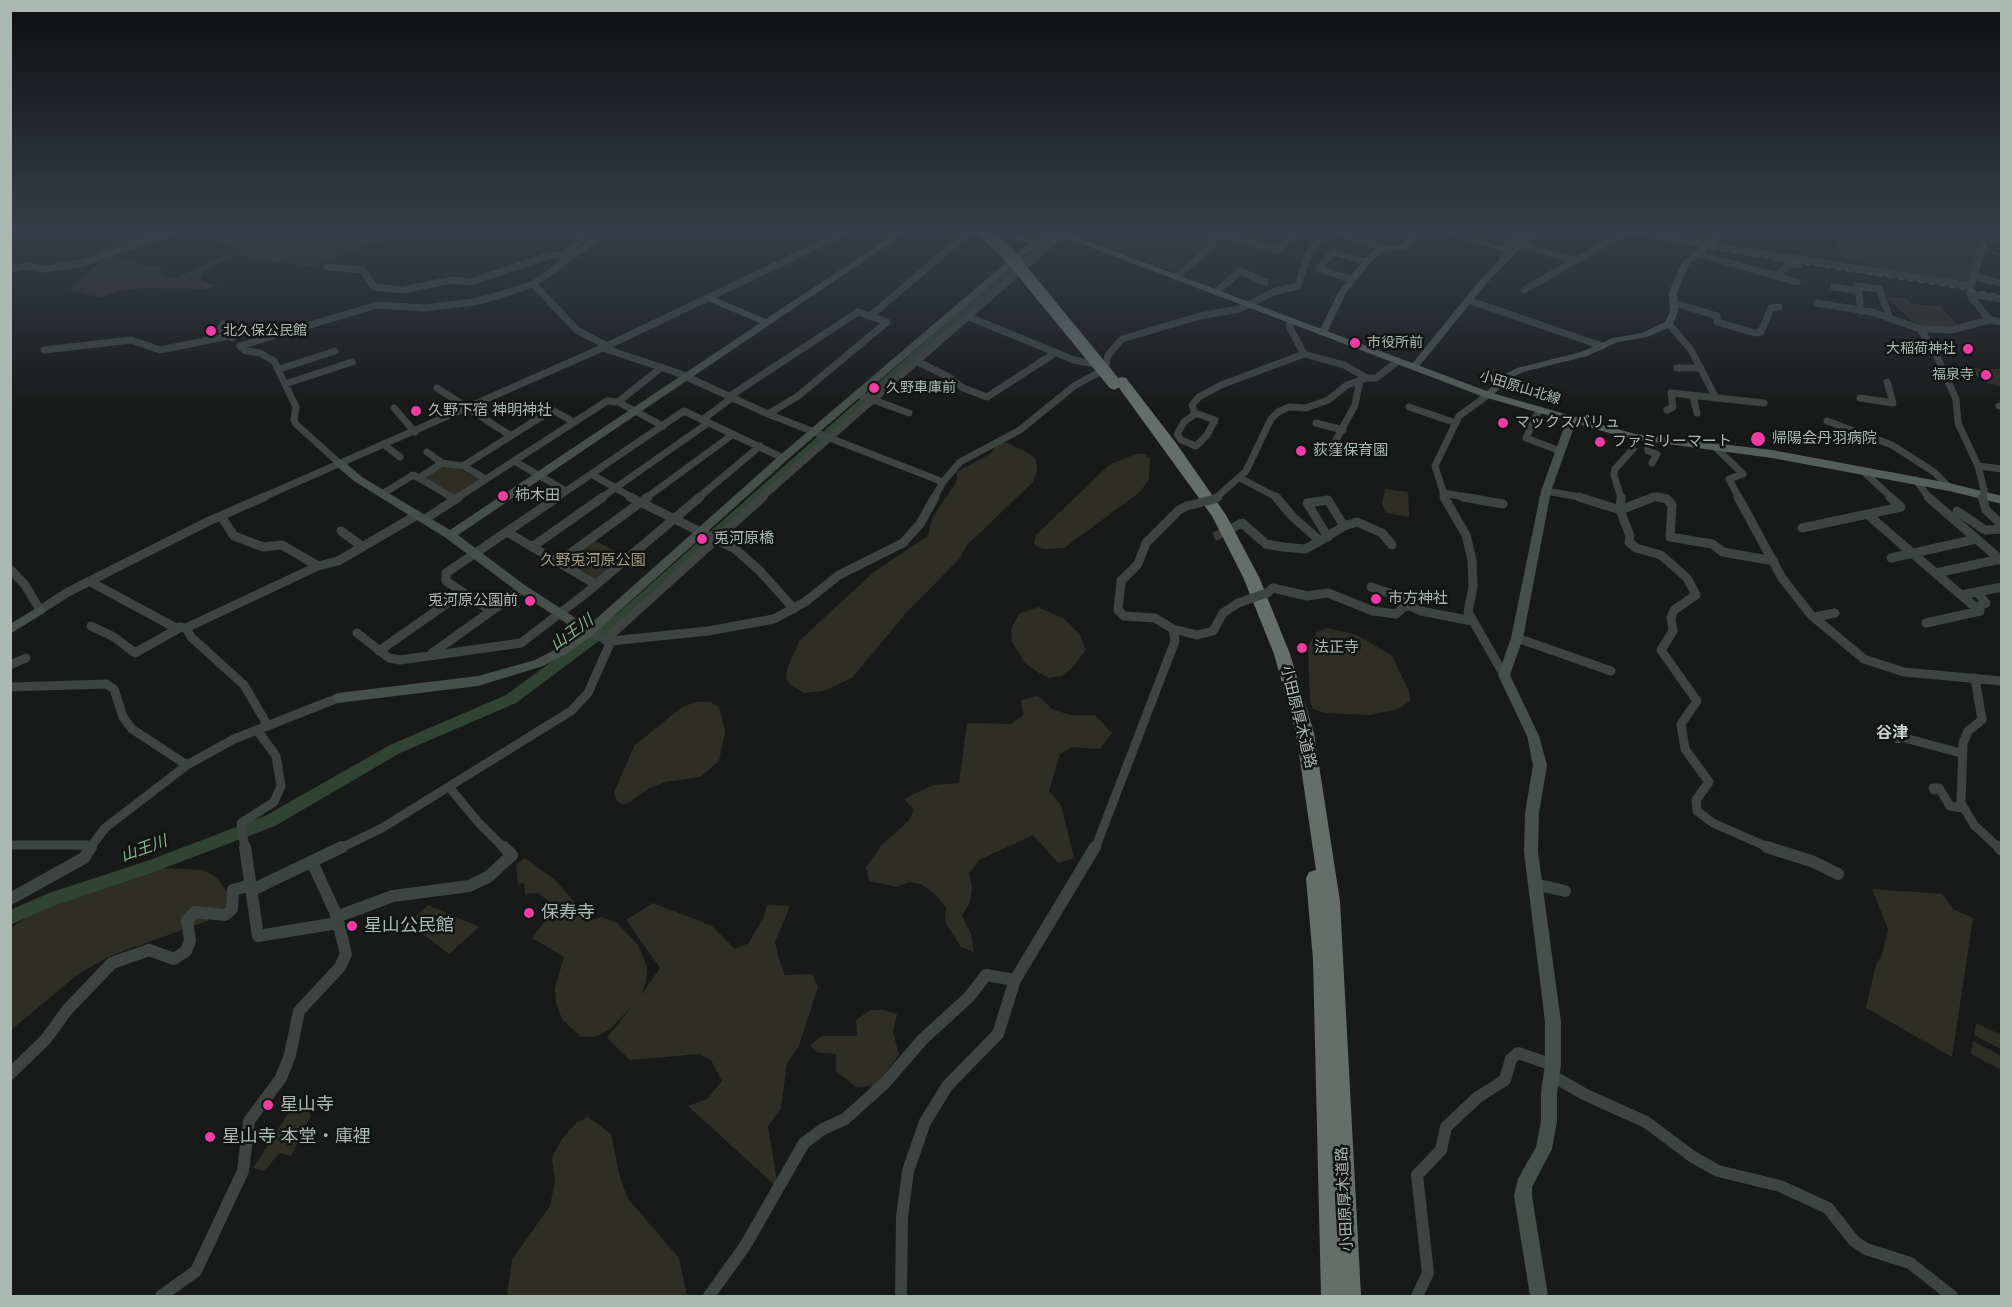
<!DOCTYPE html>
<html>
<head>
<meta charset="utf-8">
<style>
  body { margin:0 }
  #map { position:relative; width:2012px; height:1307px; overflow:hidden; background:#181a19; font-family:"Open Sans",sans-serif }
  canvas { display:block }
  .frame { position:absolute; inset:0; border:12px solid #aab9b1; pointer-events:none }
</style>
</head>
<body>
<div id="map">
<canvas width="2012" height="1307"></canvas>
<div class="frame"></div>
</div>
<script>
const c = document.querySelector('canvas').getContext('2d');
c.lineJoin = 'round';
function paint(path, color) { c.fillStyle = color; c.fill(path, 'evenodd'); }
const toPath = rows => new Path2D(rows.map(r => 'M' + r).join(''));
function stroke(path, color, width, dash) { c.strokeStyle = color; c.lineWidth = width; c.lineCap = dash ? 'butt' : 'round'; c.setLineDash(dash || []); c.stroke(path); }
function drawText(font, color, halo, rows, align = 'center') {
  c.font = font + ' "Open Sans","Noto Sans JP",sans-serif'; c.lineWidth = 5; c.setLineDash([]); c.textBaseline = 'middle'; c.strokeStyle = halo; c.fillStyle = color; for (const [text, x, y, turn = 0] of rows) {
    c.save(); c.translate(x, y); c.rotate((+turn || 0) * Math.PI / 180); c.textAlign = isNaN(turn) ? turn : align; if (halo) c.strokeText(text, 0, 0); c.fillText(text, 0, 0); c.restore();
  }
}
const built = toPath([
  [1085,230,1205,230,1202,233,1211,242,1177,271,1171,271,1079,237,1087,231]
]);
const green = toPath([
  [119,230,160,230,143,240,98,257,93,254,124,236],
  [207,230,331,230,338,234,353,230,400,230,385,242,377,241,311,267,236,255,202,273,201,280,217,286,208,289,143,288,119,291,101,298,70,290,81,277,105,259,116,256,143,265,160,266,162,275,176,278,230,253,233,249,204,231],
  [1848,230,1936,230,1961,238,1979,249,1969,285,1899,274,1829,254],
  [1886,297,1907,298,1911,304,1940,306,1958,325,1950,328,1919,327],
  [2001,366,2001,387,1988,383,1966,369,1999,369],
  [1008,443,1030,454,1036,459,1037,471,1033,482,967,545,960,558,907,612,852,678,824,691,804,693,790,684,786,678,787,669,800,640,875,571,928,536,932,518,956,483,957,472,990,454,997,444],
  [1136,454,1144,454,1150,458,1149,479,1140,492,1064,548,1043,549,1036,546,1034,542,1036,535,1109,465],
  [447,463,481,480,455,497,423,477],
  [1385,489,1408,492,1409,517,1386,513,1382,504],
  [592,539,626,557,595,583,560,563],
  [1038,607,1064,619,1080,635,1086,650,1071,669,1061,676,1049,678,1039,673,1025,663,1012,642,1011,629,1019,614],
  [1327,628,1357,635,1392,656,1409,691,1410,701,1398,709,1370,715,1325,713,1313,709,1310,701,1308,645,1317,632],
  [1038,696,1052,709,1070,715,1095,715,1112,733,1100,749,1073,747,1060,754,1049,791,1061,805,1074,858,1058,863,1033,835,979,860,969,873,972,888,970,903,962,915,971,934,974,952,961,947,945,922,946,907,935,894,921,884,909,882,897,887,869,881,866,867,881,846,909,820,914,810,904,799,933,785,959,783,967,723,1011,724,1023,715,1021,700],
  [696,702,710,702,719,707,725,731,719,761,700,777,665,782,648,789,630,802,622,805,617,801,614,793,634,746,682,707],
  [525,858,554,879,591,920,601,917,617,923,638,945,647,967,646,982,641,995,660,968,626,920,653,903,712,926,735,949,749,943,764,916,767,905,790,906,775,942,779,960,785,975,812,974,818,987,798,1048,787,1063,781,1108,768,1126,778,1188,688,1106,707,1099,722,1081,711,1060,699,1054,630,1060,607,1038,632,1006,609,1030,594,1037,581,1037,562,1019,556,1003,555,988,564,957,532,938,556,907,538,893,525,894,524,883,518,884,516,865],
  [162,868,203,870,216,877,229,895,228,904,207,921,110,956,77,975,11,1030,11,928,52,900,105,877],
  [1872,889,1942,894,1953,909,1973,918,1952,1057,1866,1008,1876,964,1882,955,1888,929],
  [428,905,475,925,479,927,449,954,409,923],
  [870,1010,884,1010,897,1014,893,1032,899,1055,875,1086,856,1087,836,1071,836,1054,816,1052,810,1045,822,1036,857,1036,856,1020],
  [1976,1023,2001,1035,2001,1049,1974,1035],
  [1973,1041,2001,1056,2001,1070,1971,1054],
  [299,1097,311,1115,291,1156,279,1153,265,1171,253,1168],
  [588,1117,611,1134,620,1178,628,1199,679,1258,687,1296,507,1296,512,1260,550,1206,555,1181,552,1158,561,1140,576,1123]
]);
const river = toPath([
  [1056,230,1067,230,971,310,627,620,516,703,400,753,275,826,151,873,53,906,10,925,10,910,49,893,150,860,265,816,390,745,506,695,617,614,965,306,1056,230]
]);
const streetTunnelFar1 = toPath([
  [1982,248,1987,230]
]);
const streetTunnel = toPath([
  [1214,537,1231,529]
]);
const streetFar2 = toPath([
  [1330,230,1385,249],
  [1635,230,1707,245,1971,286],
  [1207,231,1278,250,1296,230],
  [1526,242,1538,230],
  [1523,245,1575,261],
  [1982,248,1970,290,1971,297,1990,320],
  [1695,253,1797,282],
  [565,255,588,230],
  [1503,260,1505,249,1523,230],
  [327,267,363,270,374,287,403,290,452,280,471,282,551,255,564,256],
  [10,269,26,266,44,269,83,263,178,230],
  [1776,276,1789,264,1798,265],
  [1176,277,1213,245,1214,240,1206,233],
  [1974,277,2002,283],
  [1351,279,1319,269,1333,252,1366,262],
  [533,284,577,330,607,346],
  [1834,287,1858,291],
  [1524,290,1624,233],
  [1216,292,1240,271,1265,282],
  [1970,294,2002,299],
  [1468,300,1602,346],
  [1674,303,1717,316,1717,322,1755,333,1761,332,1771,308,1779,307],
  [1817,303,1872,312,1920,329,1951,330,1990,320,2002,322],
  [1861,311,1858,286,1879,289,1889,316],
  [870,316,969,232],
  [969,317,1074,360,1100,365],
  [1291,321,1289,326,1304,354],
  [223,324,220,329,232,338],
  [1669,324,1691,350,1716,398],
  [1920,329,1934,350,1956,399,1958,423,1978,466,1984,490],
  [603,348,678,373,768,414,943,482,960,462,1020,430,1074,386,1098,373,1106,366,1108,355,1122,339,1200,316,1240,309,1273,292,1298,286,1308,255,1326,230],
  [44,350,131,340,160,350,229,336],
  [918,362,949,377,963,388,987,397,1055,353],
  [1677,368,1701,368],
  [280,369,335,351],
  [285,384,352,362],
  [437,388,511,436],
  [860,395,909,413],
  [730,396,858,312,887,322,798,396,768,414],
  [1693,396,1697,413],
  [1860,398,1893,403,1887,382],
  [618,402,662,367],
  [1999,406,2002,406],
  [1409,407,1456,423],
  [394,408,415,432],
  [1539,410,1526,438,1560,451],
  [1667,410,1673,407,1671,393,1764,403],
  [1195,413,1215,420,1207,435,1196,446,1181,440,1177,434,1184,422,1195,414,1192,405,1199,397,1221,385,1304,354,1344,365,1367,378],
  [702,420,733,397],
  [1827,421,1892,445,1934,472,1949,487],
  [1316,423,1343,430],
  [1647,439,1648,451,1657,454,1652,463],
  [383,444,400,457],
  [1715,447,1743,474],
  [1331,449,1355,405,1360,380],
  [427,452,442,463],
  [338,462,297,425,294,420,296,407,274,361,260,353,246,351,240,346,377,305,424,308,474,302,500,295,533,284,610,230],
  [463,466,552,410,574,422],
  [1978,466,2002,469],
  [1863,471,1892,498],
  [591,474,633,498],
  [419,478,453,498],
  [1240,478,1278,498],
  [1916,480,1929,498],
  [566,491,514,461,607,401,618,402,663,426],
  [1546,491,1585,498],
  [384,493,413,475,419,478,442,463,463,466,486,479],
  [1443,493,1471,498],
  [261,498,607,346,850,230],
  [457,498,514,461],
  [556,498,684,411,783,458],
  [601,498,708,423],
  [646,498,732,435],
  [698,498,760,446],
  [761,498,1049,245,1070,230],
  [934,498,943,482],
  [1216,498,1246,471,1271,419,1278,412,1289,407,1306,408,1328,400,1347,385,1367,378,1376,378,1398,361],
  [1445,498,1435,466,1459,416,1488,395],
  [1621,498,1614,475,1615,469,1633,449],
  [1650,498,1656,496,1664,498],
  [1739,498,1729,479,1743,474]
]);
const streetFar1 = toPath([
  [450,497,454,499],
  [630,497,735,549,759,570,794,609],
  [1276,497,1292,516,1320,541,1344,526,1357,522,1382,533,1392,545],
  [1444,497,1466,535,1472,560,1473,587,1468,612,1504,675],
  [1463,497,1503,504],
  [1579,497,1620,510,1654,497],
  [1621,497,1620,510,1630,536,1629,542,1636,548,1661,555,1687,578,1696,595,1674,610,1671,618,1673,631,1661,650,1697,701,1681,724,1685,749,1709,782,1696,800,1697,811,1713,823,1772,849],
  [1658,497,1667,499,1672,505,1670,537,1712,544,1723,552,1774,561],
  [1738,497,1782,578,1811,615,1864,659,1904,672,2002,681],
  [1928,497,2002,561],
  [1215,499,1218,497],
  [1983,500,1986,510,2002,525],
  [1187,506,1179,510,1146,543,1138,564,1121,581,1118,610,1124,616,1155,618,1173,629,1197,635,1213,631,1223,613,1238,603],
  [1957,511,1985,530,2002,529],
  [1868,515,1961,595,2002,587],
  [221,516,234,536,263,547,282,545,318,566,338,561,417,515],
  [425,519,459,497],
  [1232,528,1242,523,1266,544,1283,547,1305,549,1320,541],
  [1802,528,1901,507,1890,497],
  [341,531,363,547],
  [507,532,595,584],
  [1328,537,1307,503,1328,500,1344,526],
  [532,547,603,497],
  [1891,558,1972,540],
  [557,563,648,497],
  [10,569,25,585,40,610,68,592,209,521,264,497],
  [1936,573,1996,560],
  [89,581,174,627,186,628,318,566],
  [1371,587,1392,594,1410,606],
  [1267,593,1273,588,1307,596,1328,593,1373,611,1396,614,1404,607,1410,606,1421,611,1472,621],
  [1976,608,1986,603,1977,592],
  [491,611,446,581,446,573,558,497],
  [1815,617,1835,613],
  [1926,623,1980,611,1961,595],
  [91,626,114,637,135,653,181,627],
  [186,628,191,637,244,685,268,726],
  [589,632,611,641,708,631,774,619,805,602,839,575,903,543,920,524,935,497],
  [357,633,389,658,400,660,521,643,585,594,700,497],
  [1517,638,1611,671],
  [605,640,763,497],
  [379,651,463,592],
  [431,654,522,589],
  [10,665,26,658],
  [1975,678,1982,720,1968,731,1963,743,1961,803,1974,825,2000,849],
  [10,687,106,684,114,689,123,717,132,729,187,765],
  [1898,739,1897,736,1961,753],
  [449,787,478,822,505,849],
  [1934,790,1933,788,1939,788,1950,806,1963,808],
  [10,845,92,845,105,828,187,765,234,739,338,698],
  [90,849,92,845],
  [245,849,241,823,274,802,281,786,276,756,257,730],
  [339,849,382,828,571,711,588,693,611,641],
  [1095,849,1175,641,1173,629]
]);
const street = toPath([
  [245,847,258,936,338,923],
  [1767,847,1814,862,1838,874],
  [1999,847,2002,850],
  [1535,884,1565,891],
  [252,890,342,847],
  [10,899,84,858,91,847],
  [336,917,393,896,469,886,488,877,512,855,504,847],
  [10,1074,46,1039,67,1010,112,963,149,950,174,959,186,951,190,941,187,920,195,912,225,915,232,909,233,890,251,885],
  [1551,1075,1584,1094,1646,1122,1693,1157,1718,1171,1780,1186,1828,1208,1854,1241,1866,1249,1910,1263,1952,1296],
  [161,1296,196,1271,243,1171,249,1121,281,1078,290,1055,299,1011,340,967,346,954,336,914,312,862],
  [709,1296,745,1246,804,1143,823,1129,845,1119,884,1084,923,1039,969,997,986,975,1015,980],
  [901,1296,902,1217,908,1171,925,1122,948,1085,998,1034,1015,980,1095,847],
  [1417,1296,1428,1273,1417,1175,1441,1150,1446,1127,1478,1097,1505,1080,1511,1059,1518,1053,1553,1065]
]);
const secondary = toPath([
  [901,230,910,230,458,535,526,586,588,626,779,456,1029,243,1004,236,934,232,930,230,1004,232,1034,239,1045,230,1054,230,787,460,593,635,568,653,543,666,478,686,338,703,334,701,332,698,334,695,338,693,478,676,535,660,560,647,580,632,518,592,446,538,354,481,334,464,334,460,342,460,362,477,450,530,760,323,705,300,705,296,711,296,766,319,901,230],
  [1415,230,1424,230,1406,249,1382,252,1369,264,1346,293,1326,335,1320,335,1318,333,1338,293,1363,260,1377,248,1400,245,1415,230],
  [1435,230,1448,230,1509,249,1502,251,1435,230],
  [1529,230,1538,230,1486,284,1417,369,1411,369,1411,365,1480,280,1529,230],
  [1717,230,1725,230,1715,244,1690,263,1677,292,1678,312,1672,326,1647,337,1618,342,1587,356,1523,372,1511,378,1491,397,1485,397,1485,393,1505,374,1517,368,1581,352,1613,338,1642,333,1665,322,1670,312,1669,292,1682,262,1709,240,1717,230],
  [1572,416,1577,419,1551,491,1523,638,1510,675,1539,736,1547,765,1539,813,1538,852,1561,1022,1561,1065,1557,1092,1557,1121,1552,1149,1532,1187,1532,1196,1548,1296,1530,1296,1514,1196,1518,1179,1536,1147,1541,1121,1541,1092,1545,1065,1545,1022,1524,852,1525,813,1533,765,1527,736,1498,675,1511,638,1541,491,1567,419,1572,416],
  [40,606,44,607,46,610,44,613,10,634,10,624,40,606]
]);
const primary = toPath([
  [1045,230,1058,230,1492,393,1635,434,1772,450,1949,483,2002,496,2002,504,1949,491,1772,458,1630,439,1484,397,1045,230]
]);
const highway = toPath([
  [1121,377,1126,378,1176,443,1226,515,1259,577,1290,654,1314,733,1340,901,1361,1296,1321,1296,1313,960,1306,878,1309,872,1316,870,1296,733,1274,654,1243,577,1212,516,1114,381,1121,377]
]);
const rail = toPath([
  [1618,230,1709,249,2002,295],
  [1957,230,2002,258],
  [1976,230,2002,244]
]);
const streetBridgeFar1 = toPath([
  [1983,498,1984,490]
]);
const streetBridge = toPath([
  [1983,500,1983,497],
  [1187,506,1215,499],
  [1238,603,1267,593]
]);
const highwayBridge = toPath([
  [983,230,1010,256,1114,383]
]);
const markers = [
  [211,331,6,"#ee3ca5"],
  [1355,343,6,"#ee3ca5"],
  [1968,349,6,"#ee3ca5"],
  [1986,375,6,"#ee3ca5"],
  [874,388,6,"#ee3ca5"],
  [416,411,6,"#ee3ca5"],
  [1503,423,6,"#ee3ca5"],
  [1758,439,8,"#ee3ca5"],
  [1600,442,6,"#ee3ca5"],
  [1301,451,6,"#ee3ca5"],
  [503,496,6,"#ee3ca5"],
  [702,539,6,"#ee3ca5"],
  [1376,599,6,"#ee3ca5"],
  [530,601,6,"#ee3ca5"],
  [1302,648,6,"#ee3ca5"],
  [529,913,6,"#ee3ca5"],
  [352,926,6,"#ee3ca5"],
  [268,1105,6,"#ee3ca5"],
  [210,1137,6,"#ee3ca5"]
];
const farPoinames = [
  ["北久保公民館",223,331],
  ["市役所前",1367,343],
  ["大稲荷神社",1956,349,"right"],
  ["福泉寺",1974,375,"right"],
  ["久野車庫前",886,388]
];
const farStreetnames = [
  ["小田原山北線",1520,388,17]
];
const poiNames = [
  ["久野下宿 神明神社",428,411],
  ["マックスバリュ",1515,423],
  ["帰陽会丹羽病院",1772,439],
  ["ファミリーマート",1612,442],
  ["荻窪保育園",1313,451],
  ["柿木田",515,496],
  ["兎河原橋",714,539],
  ["市方神社",1388,599],
  ["兎河原公園前",518,601,"right"],
  ["法正寺",1314,648]
];
const parkNames = [
  ["久野兎河原公園",593,561]
];
const streetNames = [
  ["小田原厚木道路",1298,717,76],
  ["小田原厚木道路",1345,1199,-93]
];
const waterNames = [
  ["山王川",572,633,-36],
  ["山王川",144,849,-20]
];
const neighbourhoodNames = [
  ["谷津",1892,733]
];
const nearPoinames = [
  ["保寿寺",541,913],
  ["星山公民館",364,926],
  ["星山寺",280,1105],
  ["星山寺 本堂・庫裡",222,1137]
];
paint(built, '#242726');
paint(green, '#2f2e26');
paint(river, '#314335');
stroke(streetTunnelFar1, '#353a37', 7, [7, 4]);
stroke(streetTunnel, '#353a37', 9, [9, 4.5]);
stroke(streetFar2, '#3e4441', 7);
stroke(streetFar1, '#3e4441', 9);
stroke(street, '#3e4441', 12);
paint(secondary, '#474f4b');
paint(primary, '#555e59');
paint(highway, '#656f6a');
stroke(rail, '#545c58', 1.5, [6, 4.5]);
stroke(streetBridgeFar1, '#3e4441', 7);
stroke(streetBridge, '#3e4441', 9);
stroke(highwayBridge, '#656f6a', 13);
const sky = c.createLinearGradient(0, 0, 0, 413);
sky.addColorStop(0, '#0d0e0e');
sky.addColorStop(0.56, '#373e49');
sky.addColorStop(1, '#373e4900');
c.fillStyle = sky;
c.fillRect(0, 0, 2012, 413);
for (const [x, y, r, color] of markers) { const dot = new Path2D(); dot.arc(x, y, r, 0, 2 * Math.PI); c.fillStyle = color; c.fill(dot); stroke(dot, '#131514', 2); }
drawText('14px', '#aab9b1', '#131514', farPoinames, 'left');
drawText('14px', '#aab9b1', '#131514', farStreetnames);
drawText('15px', '#aab9b1', '#131514', poiNames, 'left');
drawText('15px', '#a49d82', '#131514', parkNames);
drawText('15px', '#aab9b1', '#131514', streetNames);
drawText('italic 16px', '#82b38d', '#131514', waterNames);
drawText('bold 16px', '#cbd5d0', '#131514', neighbourhoodNames);
drawText('18px', '#aab9b1', '#131514', nearPoinames, 'left');
</script>
</body>
</html>
